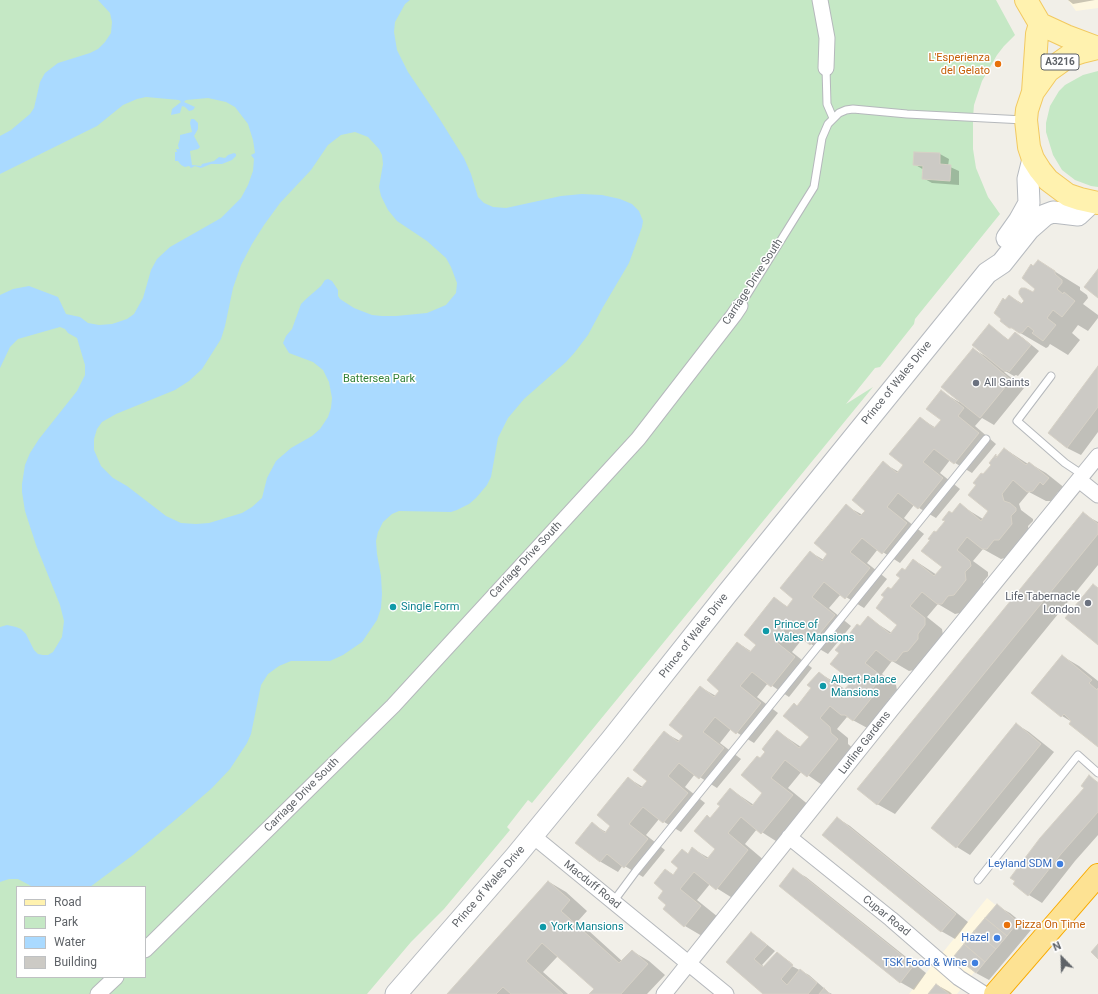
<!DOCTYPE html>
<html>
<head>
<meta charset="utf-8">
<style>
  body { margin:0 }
  #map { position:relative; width:1098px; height:994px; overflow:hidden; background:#f1efe8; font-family:Roboto,sans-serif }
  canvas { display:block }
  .legend { position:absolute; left:16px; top:886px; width:130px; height:92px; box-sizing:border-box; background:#fff; border:1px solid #bfc1c3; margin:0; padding:5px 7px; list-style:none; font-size:12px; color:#5f6368 }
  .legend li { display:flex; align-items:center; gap:8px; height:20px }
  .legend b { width:20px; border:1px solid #bfc1c3 }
  .north { position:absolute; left:1042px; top:938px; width:40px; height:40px; -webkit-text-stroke:3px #fff; paint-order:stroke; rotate:337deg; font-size:11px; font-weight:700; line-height:16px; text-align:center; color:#5f6368 }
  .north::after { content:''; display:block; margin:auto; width:14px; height:18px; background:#5f6368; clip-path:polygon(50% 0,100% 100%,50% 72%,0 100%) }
</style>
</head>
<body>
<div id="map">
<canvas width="1098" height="994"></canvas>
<ul class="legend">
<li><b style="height:5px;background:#fff2af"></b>Road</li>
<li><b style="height:11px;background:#c5e8c5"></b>Park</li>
<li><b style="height:11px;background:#aadaff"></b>Water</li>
<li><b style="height:11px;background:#cccac5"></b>Building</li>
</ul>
<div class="north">N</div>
</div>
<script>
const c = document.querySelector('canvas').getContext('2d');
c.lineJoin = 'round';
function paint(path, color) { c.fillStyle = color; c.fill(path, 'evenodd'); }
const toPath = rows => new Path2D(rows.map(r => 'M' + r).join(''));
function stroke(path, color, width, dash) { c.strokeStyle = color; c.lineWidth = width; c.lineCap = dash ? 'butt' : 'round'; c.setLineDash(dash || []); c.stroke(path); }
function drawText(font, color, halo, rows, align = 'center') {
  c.font = font + ' Roboto,sans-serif'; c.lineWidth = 3; c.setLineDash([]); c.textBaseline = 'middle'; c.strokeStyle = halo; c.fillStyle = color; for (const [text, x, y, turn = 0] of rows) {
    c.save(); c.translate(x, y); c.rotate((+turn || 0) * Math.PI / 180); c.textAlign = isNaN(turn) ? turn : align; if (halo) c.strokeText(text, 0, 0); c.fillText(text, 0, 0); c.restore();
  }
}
const commercial = toPath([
  [1068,0,1098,0,1098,8,1076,11],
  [987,898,1015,921,957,994,909,994]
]);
const green = toPath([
  [0,0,996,0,1015,35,1004,46,997,55,982,81,974,105,973,117,973,149,976,168,988,197,1000,214,915,319,914,324,880,367,875,368,846,404,873,387,532,803,528,800,507,827,510,830,444,909,411,942,367,994,0,994],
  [17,887,145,887,145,977,17,977],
  [1098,71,1098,187,1091,186,1075,180,1062,170,1053,155,1046,132,1046,123,1050,106,1059,91,1065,85,1083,75]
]);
const water = toPath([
  [98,0,410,0,405,4,395,22,394,32,397,50,408,72,439,118,464,158,471,174,478,197,484,203,493,207,506,208,561,196,582,194,602,195,620,199,632,204,639,211,643,221,642,227,629,263,603,307,588,335,575,352,566,362,524,399,508,418,498,438,491,477,487,485,476,498,469,504,457,510,451,512,399,511,392,514,383,522,378,532,376,541,377,554,381,576,382,594,381,608,377,620,362,642,343,655,330,661,291,661,279,666,268,674,261,685,251,734,247,743,230,769,212,788,181,815,133,855,90,887,33,887,18,879,9,879,0,882,0,627,7,625,16,627,21,629,26,634,34,650,38,654,43,655,48,655,53,652,62,637,64,621,60,605,36,545,25,511,22,492,22,484,25,465,30,453,39,439,77,391,85,375,85,365,77,338,68,333,65,329,60,327,18,339,10,347,0,368,0,295,13,289,29,286,58,297,66,314,80,317,88,323,99,325,112,324,127,319,134,314,143,298,151,270,157,259,170,247,221,218,241,198,248,185,253,171,254,159,251,155,255,153,253,140,248,124,235,107,226,102,208,98,186,100,184,102,195,107,193,110,189,111,185,107,182,106,180,113,171,115,172,109,181,102,179,100,146,97,137,99,123,105,97,126,0,174,0,136,11,130,30,114,34,108,40,82,45,73,58,63,90,53,98,49,105,42,111,33,112,22,110,13],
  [355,132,368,137,379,149,382,155,383,164,379,187,381,196,388,210,397,221,427,241,446,258,451,267,457,283,456,293,446,305,427,313,396,316,382,316,372,315,354,308,340,299,338,296,338,290,332,281,328,279,325,280,321,286,306,299,301,304,292,329,286,336,283,343,289,353,313,362,323,370,329,382,332,398,331,408,328,417,320,429,312,436,291,448,276,461,267,478,262,498,252,507,242,513,209,523,196,524,181,523,166,516,127,486,113,478,101,466,94,450,94,439,97,429,102,422,116,414,175,390,189,381,202,369,221,339,225,326,233,288,241,265,252,244,264,225,280,203,311,170,328,145,341,135],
  [191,119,194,119,198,123,198,129,194,136,200,147,198,149,190,151,192,165,201,166,202,164,214,161,219,157,225,158,228,155,234,153,236,154,236,156,232,160,222,164,211,164,201,168,195,166,191,168,189,166,185,167,181,165,178,161,175,161,175,152,177,152,176,149,179,149,178,145,180,139,180,135,192,132,190,123]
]);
const shadow = toPath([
  [1068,0,1095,0,1073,4],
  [915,153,940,154,949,159,948,166,959,171,959,185,932,183,923,178,924,170,914,164],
  [1038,261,1080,287,1080,290,1087,295,1088,298,1083,304,1098,315,1098,318,1088,331,1078,325,1072,333,1080,340,1068,355,1050,344,1048,347,1046,348,1010,327,1005,301,1009,296,1023,304,1037,289,1033,267],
  [989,326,1009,340,1015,333,1023,338,1039,351,1018,376,1016,375,1014,376,1005,371,1004,372,1024,388,994,425,982,418,975,426,996,444,972,473,950,460,940,473,960,489,936,518,914,505,904,518,924,534,900,563,878,549,867,563,887,579,864,608,841,594,829,608,851,626,828,654,811,644,803,638,792,652,812,668,789,697,768,683,757,697,778,713,754,743,731,729,720,743,741,759,717,788,695,774,685,787,705,803,681,832,659,819,646,835,665,850,643,877,623,865,618,872,601,862,577,842,592,824,606,832,611,826,628,778,643,787,648,780,665,733,680,741,684,736,700,687,716,696,721,690,738,643,752,652,758,644,775,599,788,607,795,599,810,552,824,560,829,554,846,506,863,515,867,510,883,463,899,472,904,465,920,418,936,428,942,420,942,392,959,402,973,349,987,357,988,356],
  [1098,368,1098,432,1081,455,1067,448,1049,433],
  [1005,449,1028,464,1029,463,1046,473,1066,489,1061,494,1058,492,1051,501,1046,501,1029,492,1019,504,1021,510,1033,519,1033,521,1028,526,1029,534,1017,549,1012,550,1005,558,1001,559,983,549,973,561,988,572,988,576,983,582,984,591,972,605,966,606,960,613,955,614,938,604,927,617,942,629,943,635,914,670,909,671,892,661,882,674,896,685,897,690,890,698,891,705,871,730,847,717,837,729,848,738,848,744,855,750,825,787,802,771,788,788,810,806,779,843,757,829,745,844,765,861,734,899,710,884,697,900,718,917,702,936,685,926,664,909,668,905,665,891,666,870,674,875,680,868,682,850,689,854,693,849,709,858,717,848,711,819,721,806,730,789,754,805,764,793,760,759,766,751,777,731,801,747,810,737,794,704,798,706,813,688,819,673,836,683,846,690,853,681,846,645,868,618,892,633,898,625,891,590,914,560,937,575,943,567,937,533,960,505,983,519,990,511,983,476,993,464,991,463,996,456,999,457],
  [1083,514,1098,522,1098,565,895,814,877,804],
  [1062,656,1079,666,1098,681,1098,746,1072,722,1062,716,1032,692],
  [1016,724,1029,732,1054,752,970,855,957,847,932,827],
  [1089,777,1098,782,1098,835,1075,861,1042,903,1029,895,1014,884,1086,788],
  [837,818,850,826,968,922,955,939,941,931],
  [793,870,806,877,926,973,914,990,900,982],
  [549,882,566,892,587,911,578,921,622,961,632,951,649,961,665,975,647,994,591,994,595,989,558,956,543,972,568,994,448,994],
  [997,906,1010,913,1031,930,989,980,976,973],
  [752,934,760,939,775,951,762,965,765,967,777,953,793,964,789,962,788,964,809,975,825,989,824,990,832,994,765,994,727,962],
  [937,985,950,992,952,994,929,994]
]);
const building = toPath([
  [914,152,940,153,940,164,951,165,950,181,922,179,923,166,913,165,914,152],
  [1038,260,1055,271,1055,274,1062,280,1062,283,1057,289,1063,294,1064,292,1075,301,1062,317,1053,310,1047,318,1056,325,1043,341,1032,333,1034,331,1028,326,1022,333,1019,333,1012,328,1009,328,1000,321,1001,319,994,313,1003,298,1005,300,1009,295,1021,304,1024,301,1019,294,1019,291,1021,288,1025,288,1033,292,1035,289,1022,278,1031,264,1033,266,1038,260],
  [1098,269,1098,298,1084,287,1098,269],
  [989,324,1008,340,1015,332,1031,345,1009,372,1007,370,1005,372,972,345,989,324],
  [973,348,1011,380,980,418,941,387,973,348],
  [1098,366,1098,407,1067,448,1048,433,1098,366],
  [941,390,964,408,958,416,979,433,954,464,934,449,923,462,943,478,918,509,898,493,887,507,907,523,882,554,862,538,850,552,870,568,845,599,824,582,812,597,835,615,810,645,787,626,775,641,795,657,771,687,752,672,740,686,761,703,736,734,715,717,703,732,724,748,699,779,679,763,668,776,688,793,663,823,643,807,629,824,648,839,624,868,607,854,600,862,575,843,592,822,605,833,610,826,597,815,628,777,641,788,647,781,633,770,664,731,678,742,683,736,669,725,700,686,714,697,719,691,707,680,737,642,750,652,756,645,744,635,774,597,787,607,793,599,780,588,810,551,822,561,827,554,814,543,846,504,860,516,865,511,852,500,883,461,897,473,903,465,889,454,920,417,934,428,941,420,926,409,941,390],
  [1004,448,1026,465,1029,462,1049,478,1043,485,1040,482,1033,491,1027,492,1013,480,1002,494,1004,501,1010,503,1016,508,1016,511,1011,516,1012,524,999,540,994,540,987,549,982,549,967,537,957,550,970,561,971,566,965,572,966,580,954,595,948,596,942,604,937,604,922,592,910,606,925,618,925,625,918,634,918,639,908,651,903,652,896,661,890,661,876,650,865,663,879,674,879,680,873,688,874,695,853,721,845,715,841,715,830,706,820,718,830,727,831,733,838,739,807,777,785,760,771,778,793,795,761,834,741,817,728,833,748,850,716,890,694,872,680,889,701,906,684,927,663,909,666,905,658,898,663,891,654,883,665,869,673,875,678,868,671,862,682,849,688,854,692,847,707,859,715,849,694,831,707,815,710,818,720,806,717,804,730,788,752,806,762,793,741,775,757,756,760,758,765,752,762,749,777,730,799,748,809,737,783,716,794,703,797,706,811,688,807,685,819,672,843,691,852,681,830,664,839,653,835,650,842,642,845,644,853,635,850,633,857,624,860,626,868,616,890,634,897,625,876,608,884,597,881,595,888,587,891,589,900,578,896,575,902,568,905,570,913,559,934,576,942,567,921,551,930,540,928,539,934,531,936,532,945,521,942,520,949,511,952,513,960,503,981,521,988,511,968,495,976,485,973,483,981,473,983,474,991,465,989,463,996,454,996,458,1004,448],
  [1083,512,1098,524,1098,534,877,805,857,789,1083,512],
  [1093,584,1098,588,1098,645,1065,618,1093,584],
  [1062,655,1092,680,1089,683,1097,690,1098,688,1098,747,1069,724,1071,721,1064,714,1061,717,1031,693,1062,655],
  [1016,723,1041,744,956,848,931,828,1016,723],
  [1089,775,1098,783,1098,812,1061,854,1028,896,1013,884,1015,881,1010,878,1040,838,1084,788,1081,786,1089,775],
  [837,817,956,914,941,932,822,835,837,817],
  [793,868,914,965,900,983,779,886,793,868],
  [548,881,570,900,561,911,619,963,632,950,648,964,621,994,589,994,594,989,542,943,526,961,563,994,511,994,503,987,496,994,447,994,548,881],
  [997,904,1018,922,1007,936,985,918,997,904],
  [985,918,1007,936,996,949,974,931,985,918],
  [974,931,996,949,985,962,964,944,974,931],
  [751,932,767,945,754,959,763,967,777,952,793,965,781,979,787,985,800,969,817,983,808,994,763,994,726,962,751,932],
  [964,944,985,962,976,973,954,956,964,944],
  [1098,944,1098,959,1091,952,1098,944],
  [936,984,949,994,928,994,936,984],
  [824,988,830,994,819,994,824,988]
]);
const lane = toPath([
  [826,68,827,104,833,118],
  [740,306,814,187,822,138,828,124,839,113,846,110,853,109,907,114,1024,120],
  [1051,376,1017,421,1065,463,1083,475],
  [978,880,1078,755,1098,773],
  [613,902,636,871,986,439]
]);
const street = toPath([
  [820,0,827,38,826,68],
  [1079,480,1098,495],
  [533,836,726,994],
  [789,837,891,919,959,978,984,994],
  [145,950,393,706,638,439,734,315,740,306],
  [98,994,116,977],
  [664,994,891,710,1098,456]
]);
const secondary = toPath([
  [1007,238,1019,221,1029,203,1028,179,1033,159],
  [396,994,515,857,611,740,726,595,987,273,1002,263,1029,229,1045,215,1053,212,1078,215,1092,202]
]);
const primary = toPath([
  [1026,0,1040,24,1066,36,1098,48],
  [1098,48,1081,52,1069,56,1048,71,1033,92,1027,110,1026,120,1029,147,1033,159,1040,170,1048,180,1068,195,1080,199,1098,203],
  [1033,92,1037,34,1040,24]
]);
const highway = toPath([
  [995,994,1098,875]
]);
const markers = [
  [998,64,4,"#e8710a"],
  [976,383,4,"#6b7280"],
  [1088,603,4,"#6b7280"],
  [393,607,4,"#0f9aa8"],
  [766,631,4,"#0f9aa8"],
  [823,686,4,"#0f9aa8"],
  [1060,864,4,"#3f7fe0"],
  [1007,925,4,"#e8710a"],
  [543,927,4,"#0f9aa8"],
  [997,938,4,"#3f7fe0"],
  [975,963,4,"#3f7fe0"]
];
const shields = [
  [1060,62,38]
];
const shieldNames = [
  ["A3216",1060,62]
];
const foodNames = [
  ["L'Esperienza",990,58],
  ["del Gelato",990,71],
  ["Pizza On Time",1015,925,"left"]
];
const streetNames = [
  ["Carriage Drive South",753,282,-57],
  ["Prince of Wales Drive",897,383,-51],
  ["Carriage Drive South",526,560,-47],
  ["Prince of Wales Drive",694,636,-52],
  ["Lurline Gardens",865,743,-52],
  ["Carriage Drive South",302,795,-45],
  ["Macduff Road",592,885,39],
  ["Prince of Wales Drive",489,887,-49],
  ["Cupar Road",886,916,39]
];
const parkNames = [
  ["Battersea Park",379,379]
];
const worshipNames = [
  ["All Saints",984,383],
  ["Life Tabernacle",1080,597,"right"],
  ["London",1080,610,"right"]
];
const cultureNames = [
  ["Single Form",401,607],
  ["Prince of",774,625],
  ["Wales Mansions",774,638],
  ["Albert Palace",831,680],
  ["Mansions",831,693],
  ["York Mansions",551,927]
];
const shopNames = [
  ["Leyland SDM",1052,864],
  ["Hazel",989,938],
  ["TSK Food & Wine",967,963]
];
paint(commercial, '#fef7e0');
paint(green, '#c5e8c5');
paint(water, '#aadaff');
paint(shadow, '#0003');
paint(building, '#cccac5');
stroke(building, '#d6d1c6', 1);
stroke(lane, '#b5b8bc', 9);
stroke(street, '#b5b8bc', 17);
stroke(secondary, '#b6babf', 23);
stroke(primary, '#f2c960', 24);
stroke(highway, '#f9ab00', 24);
stroke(lane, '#fff', 7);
stroke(street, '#fff', 15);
stroke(secondary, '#fff', 21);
stroke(primary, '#fff2af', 22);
stroke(highway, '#fde293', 22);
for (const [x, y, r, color] of markers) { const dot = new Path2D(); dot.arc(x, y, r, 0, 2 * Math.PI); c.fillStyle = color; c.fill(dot); stroke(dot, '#fff', 1.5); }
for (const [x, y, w] of shields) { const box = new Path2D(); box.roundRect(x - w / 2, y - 8, w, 16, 3); c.fillStyle = '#fff'; c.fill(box); stroke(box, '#5f6368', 1); }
drawText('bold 10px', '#5f6368', null, shieldNames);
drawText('11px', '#c56008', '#fff', foodNames, 'right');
drawText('11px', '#5f6368', '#fff', streetNames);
drawText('11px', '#348238', '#fff', parkNames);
drawText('11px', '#5b616d', '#fff', worshipNames, 'left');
drawText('11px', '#0d838f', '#fff', cultureNames, 'left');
drawText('11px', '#366cbe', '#fff', shopNames, 'right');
</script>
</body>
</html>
